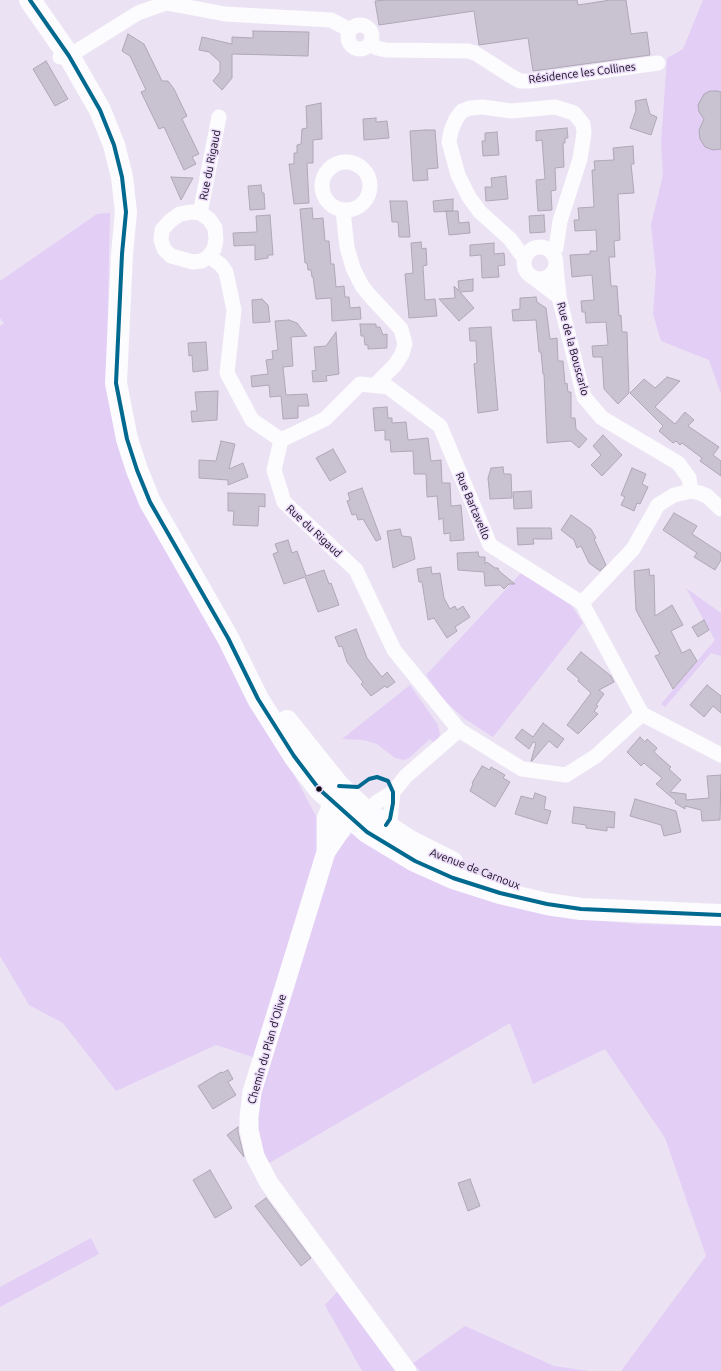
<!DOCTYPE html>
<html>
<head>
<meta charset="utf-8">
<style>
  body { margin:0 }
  canvas { display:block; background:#ebe2f4 }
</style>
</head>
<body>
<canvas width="721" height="1371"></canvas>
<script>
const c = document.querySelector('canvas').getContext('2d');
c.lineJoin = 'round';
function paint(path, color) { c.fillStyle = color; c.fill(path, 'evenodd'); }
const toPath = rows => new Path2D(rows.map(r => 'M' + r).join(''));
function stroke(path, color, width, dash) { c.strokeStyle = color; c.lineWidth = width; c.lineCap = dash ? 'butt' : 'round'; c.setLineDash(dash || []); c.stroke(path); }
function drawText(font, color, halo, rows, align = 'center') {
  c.font = font + ' Ubuntu,sans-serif'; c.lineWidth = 3; c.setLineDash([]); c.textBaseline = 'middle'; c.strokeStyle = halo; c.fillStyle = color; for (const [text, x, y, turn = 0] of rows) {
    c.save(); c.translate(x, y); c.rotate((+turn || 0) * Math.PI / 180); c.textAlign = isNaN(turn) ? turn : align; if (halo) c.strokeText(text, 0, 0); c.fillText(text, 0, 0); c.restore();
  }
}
const green = toPath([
  [703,0,721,0,721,394,709,360,661,341,653,314,656,272,651,225,663,175,661,143,667,58,683,49],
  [110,213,106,391,124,457,317,818,320,847,256,1058,216,1045,116,1091,63,1023,29,1005,0,956,0,326,4,323,0,318,0,281,97,214],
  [521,573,571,605,583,623,493,737,465,719,445,701,426,675],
  [686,588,721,613,721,656,711,653,665,707,661,704,715,640],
  [410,685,438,725,440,735,435,743,430,739,409,758,404,760,395,758,377,744,363,740,342,739],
  [352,833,457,890,551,916,636,924,721,926,721,1371,621,1371,706,1256,665,1138,605,1049,533,1084,510,1023,266,1165,257,1127,256,1101,334,853],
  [91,1238,99,1254,0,1307,0,1287],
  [339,1290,398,1371,362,1371,325,1305],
  [465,1326,554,1366,589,1371,420,1371,413,1363]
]);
const building = toPath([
  [385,0,577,0,578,5,610,0,626,0,631,34,647,32,650,55,533,71,528,38,479,45,474,11,379,25,375,1,385,0],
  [253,31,309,32,308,56,232,54,232,78,222,90,213,81,220,72,220,62,209,52,199,50,202,37,232,44,232,37,253,38,253,31],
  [128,34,144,44,162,81,168,81,174,89,187,116,182,119,199,154,192,157,196,164,184,170,164,127,159,129,141,92,146,90,130,56,122,51,128,34],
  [46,61,68,99,55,106,33,69,46,61],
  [717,91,721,92,721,149,713,150,705,147,700,139,699,130,704,119,699,112,698,105,704,94,710,91,717,91],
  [646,99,650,114,657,117,651,135,630,128,636,110,635,101,646,99],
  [321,103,322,139,313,140,313,163,307,163,309,203,294,204,289,164,294,164,294,153,297,153,297,145,301,144,302,129,307,128,306,106,321,103],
  [376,118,376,122,387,121,389,138,364,140,363,119,376,118],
  [567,128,568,138,565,138,565,143,563,143,564,167,555,168,556,190,551,191,552,210,538,211,536,180,545,179,542,140,536,141,536,131,567,128],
  [425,130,435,130,438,168,427,169,428,180,413,181,410,131,425,130],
  [497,132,499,155,483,156,482,141,485,141,485,133,497,132],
  [633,146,634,164,631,164,634,193,618,194,620,240,614,241,615,257,609,257,611,286,617,286,619,316,621,315,622,332,627,332,629,393,618,404,604,389,602,357,593,357,592,346,608,345,606,322,586,323,585,312,582,312,581,301,594,300,592,275,572,277,570,255,590,254,590,251,597,251,596,230,575,231,574,220,579,220,578,208,594,207,592,170,595,170,594,161,614,160,613,148,633,146],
  [506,176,508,199,486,201,485,187,492,187,491,178,506,176],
  [171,177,193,178,181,200,171,177],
  [261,185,262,193,264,193,265,209,250,210,248,186,261,185],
  [453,199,453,211,434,212,433,201,453,199],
  [390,201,407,201,410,237,399,237,398,222,392,222,390,201],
  [312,208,313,219,323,218,325,241,329,241,331,264,334,264,336,287,344,286,345,297,349,297,350,308,360,307,361,319,332,321,331,298,316,299,313,277,312,277,311,270,308,270,307,263,305,263,300,209,312,208],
  [446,211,458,211,459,223,469,222,470,233,449,235,446,211],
  [270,215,273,255,268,255,268,258,255,260,255,245,234,246,233,233,257,232,256,216,270,215],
  [544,215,545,232,530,233,529,216,544,215],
  [421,242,422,249,426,248,427,265,423,266,425,300,435,299,437,316,409,318,405,274,413,273,411,243,421,242],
  [494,243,494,254,504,253,505,265,498,266,499,277,482,278,481,255,470,256,470,245,494,243],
  [473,279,473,291,460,292,474,308,459,321,439,299,455,298,454,286,459,291,458,281,473,279],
  [536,297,537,302,546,308,550,339,557,338,558,361,563,361,565,384,567,383,568,392,571,392,571,418,575,418,576,429,587,439,579,448,571,441,547,443,544,374,543,374,541,352,539,352,536,320,513,321,512,310,520,309,520,298,536,297],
  [262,299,268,305,270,322,253,323,252,300,262,299],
  [289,320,297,323,307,336,291,337,293,366,283,367,286,395,307,394,309,406,298,406,298,418,283,419,281,396,270,397,269,385,252,387,251,376,268,374,266,360,273,359,272,351,278,350,275,321,289,320],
  [360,324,376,324,376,327,380,327,383,335,387,334,387,348,368,349,368,345,365,345,364,336,361,336,360,324],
  [491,327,498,410,478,413,474,364,477,363,476,341,470,341,469,328,491,327],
  [336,332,339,374,326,376,327,381,313,382,312,371,316,370,314,347,326,346,336,332],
  [206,342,208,370,193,372,192,355,189,356,188,343,206,342],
  [667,377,680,381,655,407,675,424,685,412,694,420,688,426,719,447,713,455,721,461,721,476,700,461,702,458,682,443,680,445,676,441,673,443,659,431,663,426,630,393,644,379,655,388,667,377],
  [218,391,217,420,192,422,191,411,197,411,195,392,218,391],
  [387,407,388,418,392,418,392,423,406,422,408,440,428,438,431,461,441,460,442,483,450,483,451,506,461,505,464,540,450,541,450,533,444,534,443,518,439,520,437,496,427,497,426,474,414,474,413,451,391,452,390,440,385,440,385,430,375,431,373,408,387,407],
  [603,435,622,455,602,476,591,465,601,455,593,446,603,435],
  [221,441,235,444,229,469,243,463,248,477,228,485,228,480,199,478,199,460,216,461,221,441],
  [333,449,346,472,330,481,316,458,333,449],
  [503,467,504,474,511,474,512,498,490,499,488,478,491,468,503,467],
  [632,468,646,474,642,484,648,487,640,504,637,503,634,511,621,505,625,497,621,495,632,468],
  [362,488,381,539,376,541,363,519,358,520,356,514,352,515,347,501,350,500,348,493,362,488],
  [531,491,532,508,514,509,513,492,531,491],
  [228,493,265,494,265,507,259,506,258,526,233,525,234,511,228,511,228,493],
  [674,513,697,526,692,534,721,553,721,560,715,570,694,557,697,553,663,530,674,513],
  [571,515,591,529,596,538,594,539,606,565,600,571,589,563,581,546,577,548,574,540,561,530,571,515],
  [517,528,551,528,552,539,533,539,534,544,518,545,517,528],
  [400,529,402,536,411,537,415,559,393,568,387,531,400,529],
  [288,540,292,553,297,551,306,576,324,570,329,584,331,583,339,605,318,612,305,577,284,584,273,554,278,552,275,544,288,540],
  [478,552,479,557,485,557,485,564,487,562,495,568,498,568,499,571,515,584,509,584,504,589,500,585,485,586,484,572,458,570,457,553,478,552],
  [431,567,432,574,440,573,444,598,450,609,455,606,457,610,463,606,470,617,455,627,457,631,447,638,434,618,428,620,422,582,419,582,417,569,431,567],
  [649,569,650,576,654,575,655,616,672,605,683,625,671,631,682,653,690,649,697,661,673,689,655,656,660,654,636,610,634,571,649,569],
  [704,620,709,630,698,637,692,627,704,620],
  [356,629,367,658,382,677,387,672,395,682,387,688,385,686,371,696,361,684,363,682,347,662,342,646,339,647,335,637,356,629],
  [581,652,611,676,614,682,599,690,604,694,596,705,598,706,594,711,598,714,578,734,567,725,591,693,578,681,579,679,567,669,581,652],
  [707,685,721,696,721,713,713,706,704,717,690,705,707,685],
  [543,723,564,739,557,748,549,741,532,761,531,761,536,743,533,742,529,749,515,738,522,729,533,737,543,723],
  [640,737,645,742,647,739,657,748,654,752,671,767,669,769,681,780,670,792,686,794,686,800,709,798,707,776,721,775,720,820,702,821,701,810,685,806,685,809,675,803,676,801,656,784,662,778,644,763,641,766,627,752,640,737],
  [482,766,490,770,491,767,505,775,503,778,510,782,495,807,470,791,473,784,472,783,482,766],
  [535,793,546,797,544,809,551,811,547,824,515,814,521,796,533,799,535,793],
  [635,799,676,811,681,832,664,836,661,825,630,816,635,799],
  [574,807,615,812,614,828,607,827,607,831,586,828,586,825,572,823,574,807],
  [228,1070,233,1079,228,1082,236,1095,213,1109,198,1086,221,1072,222,1073,228,1070],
  [238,1127,238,1132,244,1157,227,1135,238,1127],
  [210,1170,232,1208,215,1218,193,1180,210,1170],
  [470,1179,480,1206,468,1211,458,1183,470,1179],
  [266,1198,311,1258,301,1266,255,1206,266,1198]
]);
const minor = toPath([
  '348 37a12 12 0 1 1 24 0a12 12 0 1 1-24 0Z',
  [371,44,377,48,386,50,468,51,475,53,511,76,520,81,530,81,658,63],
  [60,57,69,56,138,13,166,3,225,14,331,20,350,30],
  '322 186a24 24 0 1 1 48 0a24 24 0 1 1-48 0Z',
  [343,211,347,247,353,268,362,286,371,297,401,329,405,344,402,354,395,365,375,385],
  [191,212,200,213,209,219,215,228,216,240,214,249,209,256,202,261,193,262,171,256,164,249,161,240,162,230,170,221,180,214,191,212],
  [200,213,219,117],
  '524 263a16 16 0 1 1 32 0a16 16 0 1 1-32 0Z',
  [209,256,221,265,226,272,234,310,227,373,252,420,281,440],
  [525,256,521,254,510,239,480,212,469,197,458,175,449,142,451,131,456,119,462,111,470,108,483,107,511,111,555,107,574,113,583,124,584,133,580,159,560,221,556,248,552,253],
  [534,278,559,297,556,266],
  [559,297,584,397,602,418,678,463,689,478,691,491],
  [281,440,274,470,284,502,356,570,394,650,459,730,522,769,566,775,596,756,642,714,721,755],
  [281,440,325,419,360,384,388,387,440,426,490,545,582,603,642,714],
  [582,603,633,549,658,505,674,495,691,491,700,493,707,496,721,509],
  [367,822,372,808,377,802,393,792,406,776,459,730],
  [378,829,386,825,390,819,393,792]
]);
const tertiary = toPath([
  [326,852,326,819,330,809,339,803,354,800,349,818,326,852,252,1092,249,1117,249,1130,255,1156,269,1183,407,1371]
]);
const secondary = toPath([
  [30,0,69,56,100,110,114,145,122,177,126,212,122,254,116,383,127,439,137,470,150,502,228,638,258,699,294,756,319,789,367,832,415,861,453,878,500,893,547,904,581,909,721,915],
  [287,721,339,786,369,814,408,840,452,862]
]);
const bus1 = toPath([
  [30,0,69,56,100,110,114,145,122,177,126,212,122,254,116,383,127,439,137,470,150,502,228,638,258,699,294,756,319,789,367,832,415,861,453,878,500,893,547,904,581,909,721,915],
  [339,786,358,787,369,779,377,777,388,781,393,792,393,803,390,819,386,825]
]);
const markers = [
  [319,789,3.5,"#0e0913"]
];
const streetNames = [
  ["Résidence les Collines",582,73,-7],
  ["Rue du Rigaud",210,165,-79],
  ["Rue de la Bouscarlo",573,349,75],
  ["Rue Bartavello",473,506,67],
  ["Rue du Rigaud",314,531,43],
  ["Avenue de Carnoux",475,869,21],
  ["Chemin du Plan d'Olive",267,1049,-74]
];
paint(green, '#e3cef5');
paint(building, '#c9c2d0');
stroke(building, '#afa8b6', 1);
stroke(minor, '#fcfbfd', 15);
stroke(tertiary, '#fcfbfd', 19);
stroke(secondary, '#fcfbfd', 22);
stroke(bus1, '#006990', 4);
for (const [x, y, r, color] of markers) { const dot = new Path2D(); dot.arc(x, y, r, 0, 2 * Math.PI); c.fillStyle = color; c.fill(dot); stroke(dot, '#ecdbfb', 1.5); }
drawText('11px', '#0e0913', '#ecdbfb', streetNames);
</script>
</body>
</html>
